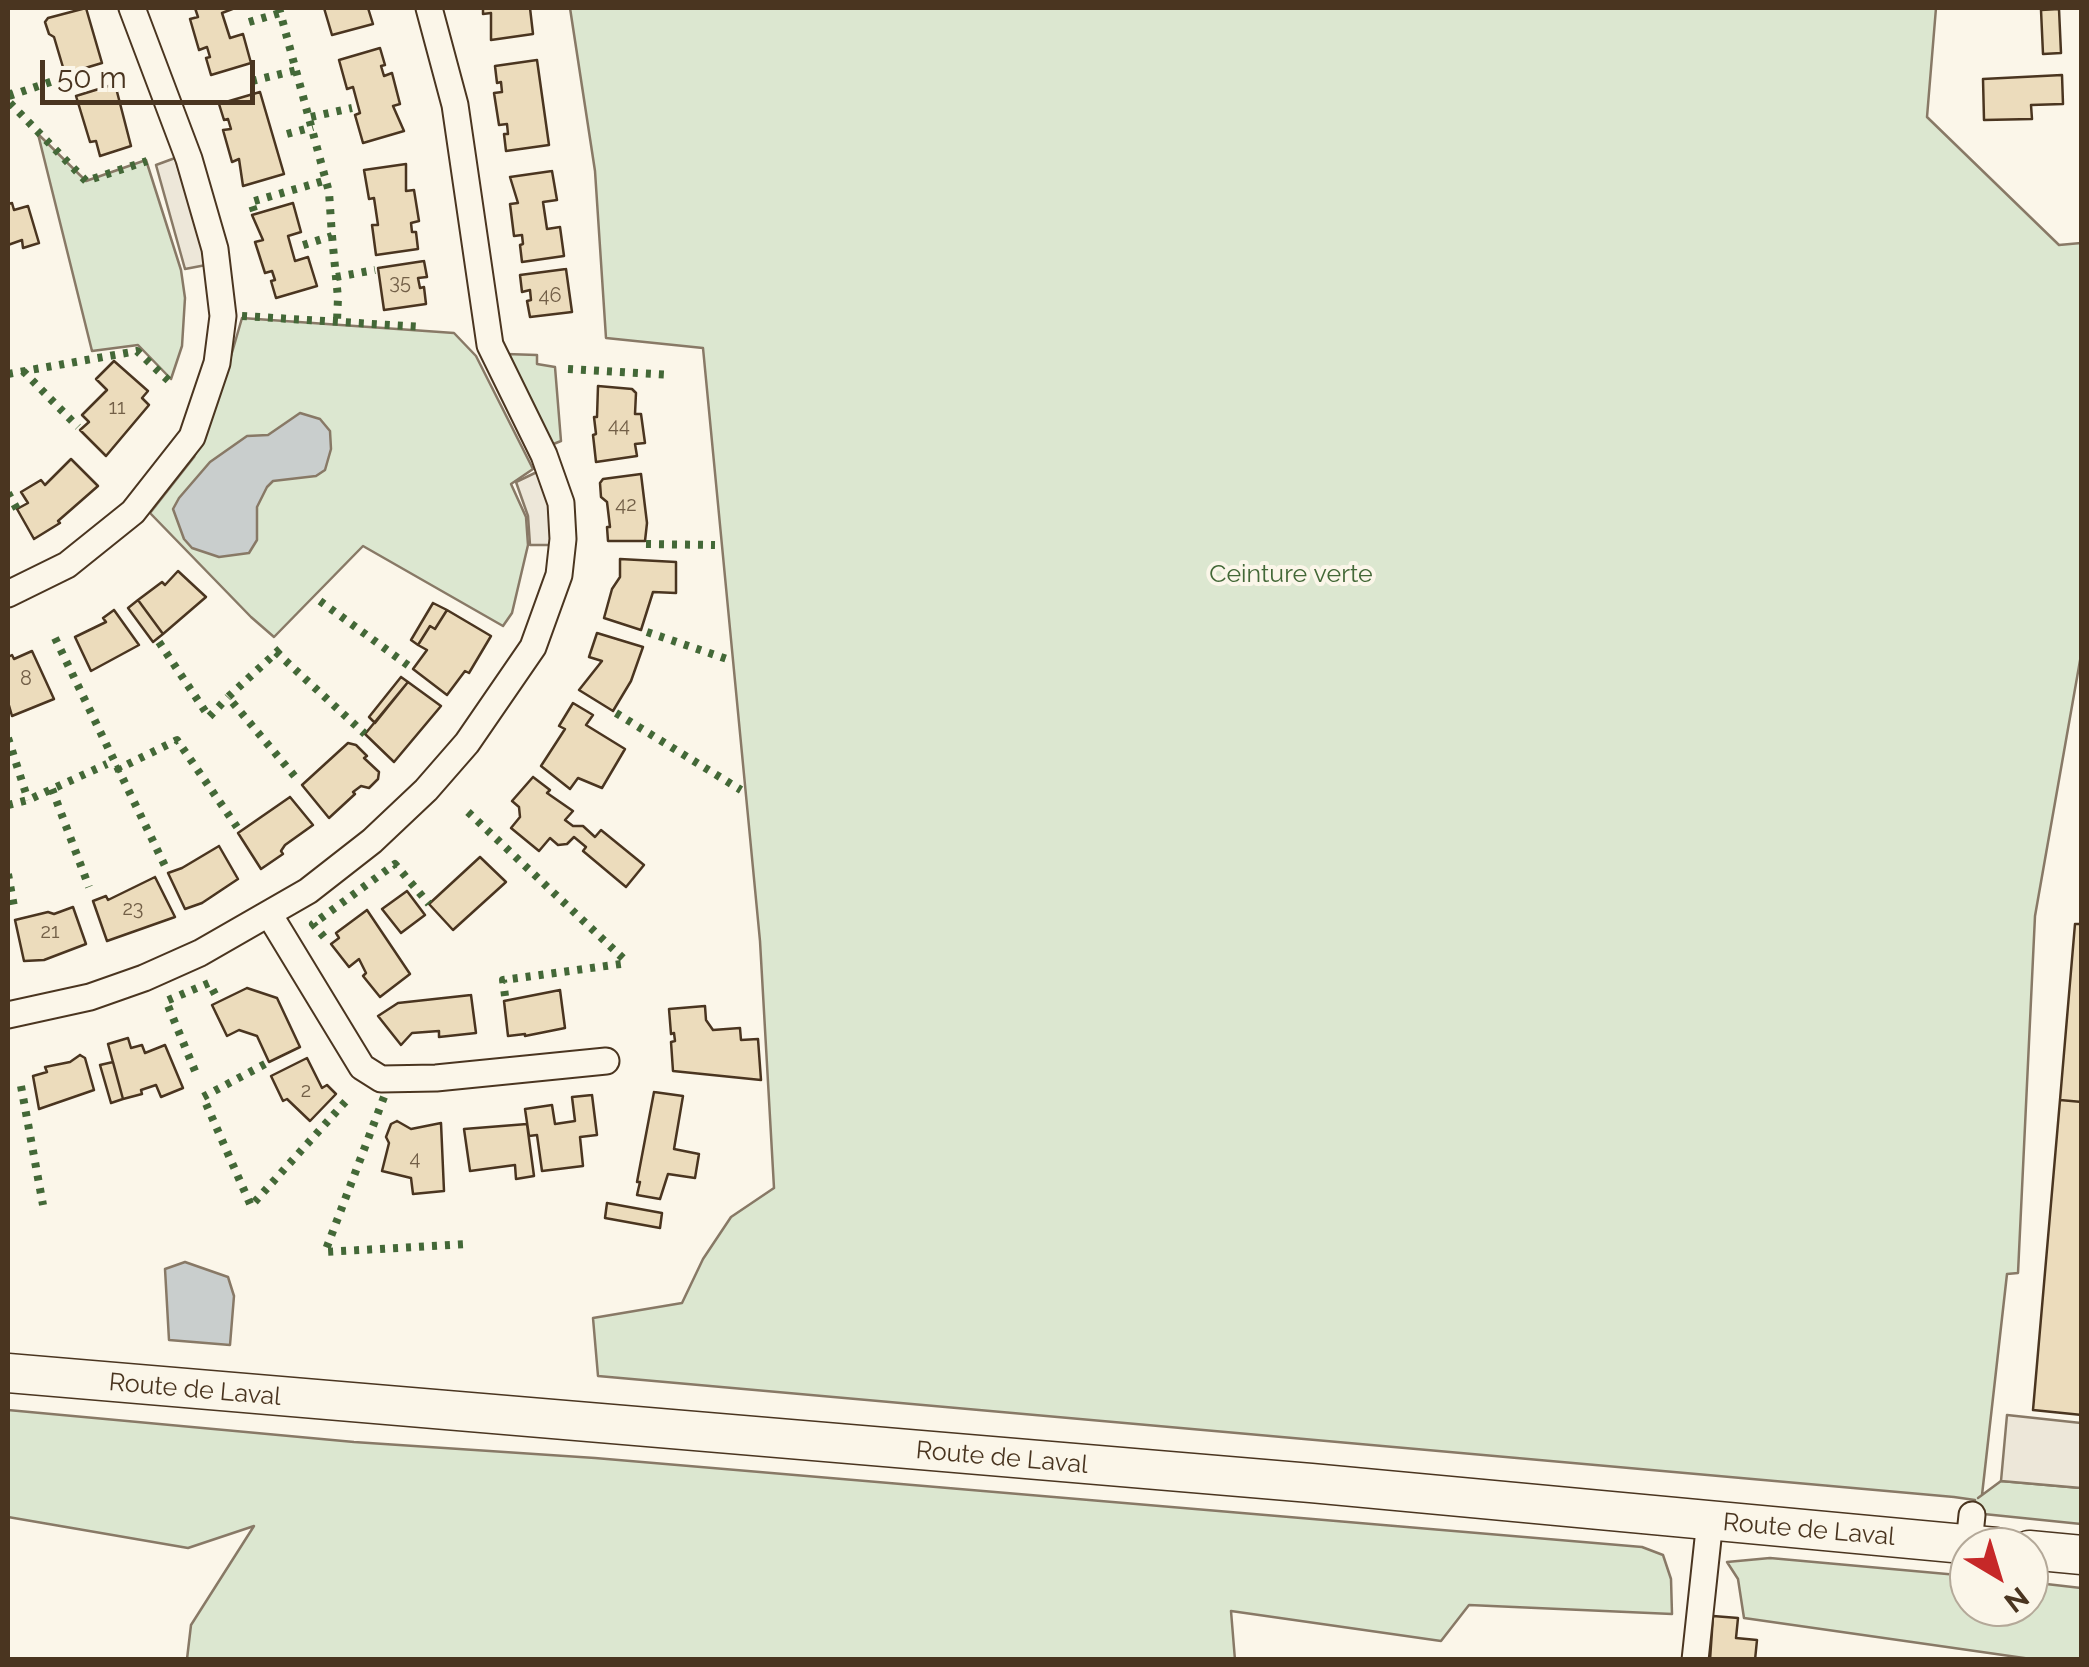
<!DOCTYPE html>
<html>
<head>
<meta charset="utf-8">
<style>
  body { margin:0 }
  #map { position:relative; width:2089px; height:1667px; overflow:hidden; background:#fbf6e9; font-family:Raleway,sans-serif }
  canvas { display:block }
  .frame { position:absolute; inset:0; border:10px solid #4a3520; pointer-events:none }
  .north { position:absolute; left:1949px; top:1527px; width:100px; height:100px; box-sizing:border-box; background:#fbf6e9; border:2px solid #b4a999; border-radius:50%; rotate:142deg; font-size:28px; font-weight:700; line-height:40px; text-align:center; color:#4a3520 }
  .north::after { content:''; display:block; margin:auto; width:35px; height:45px; background:#c62828; clip-path:polygon(50% 0,100% 100%,50% 72%,0 100%) }
  .scale { position:absolute; left:40px; top:60px; width:215px; height:45px; box-sizing:border-box; border:5px solid #4a3520; border-top:0; padding-left:12px; font-size:30px; line-height:35px; white-space:nowrap; color:#4a3520; -webkit-text-stroke:8px #fbf6e9; paint-order:stroke }
</style>
</head>
<body>
<div id="map">
<canvas width="2089" height="1667"></canvas>
<div class="frame"></div>
<div class="north">N</div>
<div class="scale">50 m</div>
</div>
<script>
const c = document.querySelector('canvas').getContext('2d');
c.lineJoin = 'round';
function paint(path, color) { c.fillStyle = color; c.fill(path, 'evenodd'); }
const toPath = rows => new Path2D(rows.map(r => 'M' + r).join(''));
function stroke(path, color, width, dash) { c.strokeStyle = color; c.lineWidth = width; c.lineCap = dash ? 'butt' : 'round'; c.setLineDash(dash || []); c.stroke(path); }
function drawText(font, color, halo, rows, align = 'center') {
  c.font = font + ' Raleway,sans-serif'; c.lineWidth = 8; c.setLineDash([]); c.textBaseline = 'middle'; c.strokeStyle = halo; c.fillStyle = color; for (const [text, x, y, turn = 0] of rows) {
    c.save(); c.translate(x, y); c.rotate((+turn || 0) * Math.PI / 180); c.textAlign = isNaN(turn) ? turn : align; if (halo) c.strokeText(text, 0, 0); c.fillText(text, 0, 0); c.restore();
  }
}
const green = toPath([
  [570,8,1936,8,1927,117,2059,245,2081,243,2081,655,2035,916,2018,1273,2007,1274,1982,1495,1978,1498,2001,1481,2081,1488,2081,1524,1974,1513,1975,1500,1954,1497,598,1376,593,1318,682,1303,703,1259,731,1217,774,1188,760,941,703,348,606,338,595,171,570,8],
  [38,134,86,181,146,160,181,270,185,298,182,346,171,379,138,345,92,351,38,134],
  [242,318,454,333,476,356,533,469,511,484,526,517,528,545,512,613,503,626,363,546,274,637,251,617,150,513,194,457,220,394,242,318],
  [506,354,537,355,537,364,555,367,561,441,551,445,506,354],
  [8,1410,354,1442,595,1458,1642,1547,1663,1555,1671,1579,1672,1614,1469,1605,1441,1641,1231,1611,1235,1660,187,1659,191,1625,254,1526,188,1548,8,1517,8,1410],
  [1770,1558,1969,1576,1969,1607,2029,1607,2029,1582,2081,1588,2081,1659,2031,1659,1744,1618,1738,1579,1727,1562,1770,1558]
]);
const parking = toPath([
  [175,158,202,244,206,265,185,269,156,165,175,158],
  [537,472,550,506,551,545,530,545,528,516,516,482,537,472],
  [2007,1415,2081,1423,2081,1488,2001,1481,2007,1415]
]);
const water = toPath([
  [300,413,320,419,330,431,331,449,325,470,316,476,273,481,267,487,257,507,257,540,249,553,219,557,192,548,184,539,173,509,179,498,210,462,247,436,268,435,300,413],
  [185,1262,228,1277,234,1296,230,1345,169,1340,165,1269,185,1262]
]);
const building = toPath([
  [86,8,102,63,65,74,54,37,49,34,45,22,48,18,86,8],
  [191,8,235,8,222,13,230,38,243,34,251,63,211,75,206,58,210,57,207,47,199,50,190,19,198,17,195,8,191,8],
  [324,8,368,8,373,24,332,35,324,8],
  [483,8,530,8,533,34,491,40,491,13,483,14,483,8],
  [2059,9,2061,53,2043,54,2041,10,2059,9],
  [380,48,385,65,381,66,384,76,392,73,400,104,393,106,404,131,363,143,355,115,360,113,353,87,347,89,339,60,380,48],
  [537,60,549,145,506,151,504,134,508,134,507,124,499,125,494,93,502,92,501,82,497,83,495,66,537,60],
  [2062,75,2063,104,2031,105,2032,119,1984,120,1983,79,2062,75],
  [115,84,131,146,100,156,96,141,90,142,76,96,115,84],
  [260,92,284,174,243,186,239,159,232,162,223,130,231,129,228,119,224,120,219,104,260,92],
  [406,164,406,191,414,190,419,221,411,223,412,232,416,232,418,249,376,255,372,225,378,225,374,198,369,199,364,170,406,164],
  [552,171,557,200,543,202,547,229,560,227,564,256,522,262,520,245,523,244,522,235,514,236,510,204,518,203,510,177,552,171],
  [12,203,14,210,28,206,39,243,23,248,22,240,8,245,8,204,12,203],
  [293,203,301,232,288,236,295,261,308,257,317,286,276,298,271,281,275,280,272,271,265,273,255,242,263,240,252,215,293,203],
  [424,261,427,277,418,278,420,288,424,287,426,304,384,310,378,268,424,261],
  [566,269,572,312,530,317,527,301,531,300,530,290,522,292,520,275,566,269],
  [114,361,148,391,142,398,149,405,106,456,80,430,89,422,82,415,107,390,96,379,114,361],
  [598,386,632,389,636,393,635,414,641,414,645,443,635,444,637,456,596,462,593,435,596,434,594,417,597,417,598,386],
  [71,459,98,486,58,521,60,523,34,539,17,509,28,503,21,492,41,480,45,485,71,459],
  [641,474,647,523,645,541,608,541,607,527,610,527,607,502,601,497,600,483,603,479,641,474],
  [620,559,676,562,676,593,653,592,641,630,604,618,612,589,620,577,620,559],
  [178,571,206,597,163,634,138,600,162,582,165,585,178,571],
  [138,600,163,634,153,642,128,608,138,600],
  [433,603,447,610,435,629,430,626,418,645,411,640,433,603],
  [114,610,139,645,91,671,75,637,106,622,103,618,114,610],
  [447,610,491,636,469,673,465,671,447,695,413,669,427,650,418,645,430,626,435,629,447,610],
  [597,633,643,647,631,681,613,711,579,690,602,661,589,657,597,633],
  [32,651,54,699,12,716,8,702,8,657,12,655,14,659,32,651],
  [401,677,408,682,375,723,369,717,401,677],
  [408,682,441,706,394,762,365,734,408,682],
  [573,703,593,715,586,725,625,749,602,788,578,778,570,789,541,766,565,729,559,726,573,703],
  [348,743,356,745,367,756,364,758,379,772,378,779,369,788,361,786,353,792,355,794,329,818,302,785,348,743],
  [533,777,550,790,547,793,573,811,565,820,573,826,583,826,595,837,601,830,644,865,626,887,583,851,586,847,574,837,567,844,558,845,550,838,539,851,511,828,520,817,519,807,512,801,533,777],
  [290,797,313,825,285,845,281,851,283,854,261,869,238,833,290,797],
  [219,846,238,879,202,903,185,909,168,873,182,868,219,846],
  [480,857,506,882,453,930,429,904,480,857],
  [155,877,175,917,107,941,93,901,106,896,108,900,155,877],
  [407,891,425,915,401,933,382,909,407,891],
  [73,907,86,944,44,960,24,961,15,920,48,912,54,914,73,907],
  [367,910,410,974,380,997,363,976,366,973,359,959,349,967,331,944,339,938,336,933,367,910],
  [2075,924,2082,924,2082,1102,2060,1100,2075,924],
  [247,988,277,998,300,1047,269,1062,257,1036,239,1030,227,1036,212,1005,247,988],
  [560,990,565,1028,525,1036,525,1034,508,1036,504,1001,560,990],
  [471,995,476,1033,439,1037,439,1031,412,1033,401,1045,378,1016,398,1003,471,995],
  [705,1006,706,1020,713,1030,740,1028,741,1040,758,1039,761,1080,673,1071,671,1042,675,1041,674,1033,671,1034,669,1009,705,1006],
  [128,1038,131,1048,142,1045,145,1053,165,1045,183,1088,161,1097,156,1085,141,1090,142,1094,123,1099,108,1044,128,1038],
  [80,1055,85,1058,94,1090,39,1109,33,1076,47,1072,45,1067,70,1062,80,1055],
  [307,1058,322,1088,327,1085,336,1094,310,1121,287,1099,283,1101,271,1076,307,1058],
  [113,1062,123,1099,111,1103,100,1065,113,1062],
  [654,1092,683,1096,674,1149,699,1154,695,1178,668,1174,660,1199,637,1195,640,1182,637,1182,654,1092],
  [592,1095,597,1135,580,1137,583,1166,542,1171,537,1135,529,1136,525,1109,552,1105,555,1124,575,1121,572,1097,592,1095],
  [2060,1100,2082,1102,2082,1415,2033,1410,2060,1100],
  [397,1121,411,1129,441,1123,444,1191,413,1194,411,1178,382,1171,389,1143,386,1137,391,1124,397,1121],
  [527,1124,534,1176,516,1179,515,1165,470,1171,464,1129,527,1124],
  [607,1203,662,1213,660,1228,605,1218,607,1203],
  [1713,1616,1738,1618,1736,1638,1757,1640,1755,1660,1710,1660,1713,1616]
]);
const street = toPath([
  [8,594,67,565,133,512,192,437,217,363,223,316,215,249,189,159,132,8],
  [269,914,362,1067,381,1079,436,1078,606,1061],
  [8,1015,90,997,144,978,200,953,308,891,372,841,426,790,467,743,533,647,559,575,563,539,561,503,544,455,490,345,455,105,429,8],
  [1969,1544,1972,1515],
  [1695,1660,1710,1520]
]);
const secondary = toPath([
  [8,1373,1311,1483,1996,1547],
  [2029,1550,2082,1555]
]);
const hedge = toPath([
  [279,8,329,192,332,236,297,247],
  [249,22,280,13],
  [252,81,297,70],
  [8,90,10,103,86,181,147,161],
  [9,96,65,77],
  [311,117,352,108],
  [287,134,313,127],
  [254,211,251,202,327,180],
  [332,236,338,298,337,321],
  [336,277,375,270],
  [242,316,423,327],
  [568,369,671,375],
  [23,371,78,427],
  [8,374,137,351,171,383],
  [8,493,17,509],
  [646,544,715,545],
  [320,601,413,669],
  [647,632,727,659],
  [55,638,166,868],
  [159,642,209,717,228,697],
  [280,649,228,697,297,779],
  [276,652,365,734],
  [616,713,741,790],
  [8,738,28,800],
  [116,770,177,740,237,827],
  [52,789,89,887],
  [8,805,28,800,107,764],
  [468,812,628,963],
  [8,874,15,912],
  [324,937,313,924,395,864,429,904],
  [505,996,503,980,628,963],
  [265,1064,203,1097,251,1206,346,1101],
  [195,1071,166,1001,209,983,216,996],
  [21,1086,43,1205],
  [384,1097,325,1252,468,1244]
]);
const numberNames = [
  ["35",400,283],
  ["46",550,296],
  ["11",117,408],
  ["44",619,426],
  ["42",626,505],
  ["8",26,679],
  ["23",133,909],
  ["21",50,932],
  ["2",306,1091],
  ["4",415,1159]
];
const parkNames = [
  ["Ceinture verte",1291,574]
];
const streetNames = [
  ["Route de Laval",195,1390,5],
  ["Route de Laval",1002,1458,5],
  ["Route de Laval",1809,1530,5]
];
paint(green, '#dce7d0');
stroke(green, '#887966', 2.5);
paint(parking, '#ede7d9');
stroke(parking, '#887966', 2.5);
paint(water, '#c9cecd');
stroke(water, '#887966', 2.5);
paint(building, '#ecdcbc');
stroke(building, '#4a3520', 2.5);
stroke(street, '#4a3520', 29);
stroke(secondary, '#4a3520', 41);
stroke(street, '#fbf6e9', 25);
stroke(secondary, '#fbf6e9', 38);
stroke(hedge, '#436837', 8, [5, 8]);
drawText('20px', '#725f47', null, numberNames);
drawText('25px', '#436837', '#fbf6e9', parkNames);
drawText('25px', '#4a3520', '#fbf6e9', streetNames);
</script>
</body>
</html>
